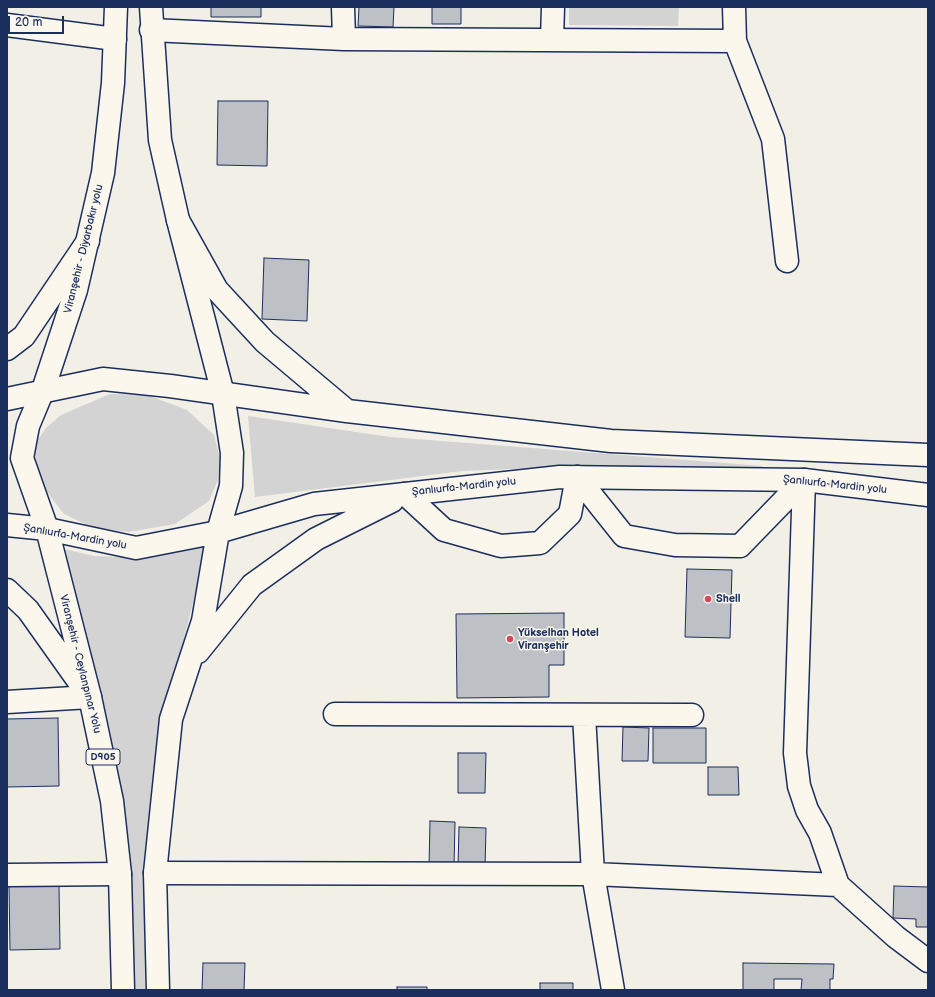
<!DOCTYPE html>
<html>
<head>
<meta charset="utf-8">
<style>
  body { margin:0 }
  #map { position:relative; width:935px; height:997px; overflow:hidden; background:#f2efe6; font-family:"Balsamiq Sans",sans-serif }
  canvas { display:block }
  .frame { position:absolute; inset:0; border:8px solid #1b2f5e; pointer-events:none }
  .scale { position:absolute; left:8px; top:16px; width:56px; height:18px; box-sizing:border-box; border:2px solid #1b2f5e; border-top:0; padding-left:5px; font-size:12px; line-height:14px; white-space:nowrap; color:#1b2f5e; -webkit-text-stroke:3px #fbf7ec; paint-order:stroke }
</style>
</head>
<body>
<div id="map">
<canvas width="935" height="997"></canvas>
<div class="frame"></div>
<div class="scale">20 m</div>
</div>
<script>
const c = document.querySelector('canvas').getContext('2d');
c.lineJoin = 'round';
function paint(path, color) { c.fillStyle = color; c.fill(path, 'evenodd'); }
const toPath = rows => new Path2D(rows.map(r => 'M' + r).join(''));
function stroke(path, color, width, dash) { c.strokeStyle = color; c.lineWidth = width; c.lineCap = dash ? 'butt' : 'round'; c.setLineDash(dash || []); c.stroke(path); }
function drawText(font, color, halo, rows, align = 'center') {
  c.font = font + ' "Balsamiq Sans",sans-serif'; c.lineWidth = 3; c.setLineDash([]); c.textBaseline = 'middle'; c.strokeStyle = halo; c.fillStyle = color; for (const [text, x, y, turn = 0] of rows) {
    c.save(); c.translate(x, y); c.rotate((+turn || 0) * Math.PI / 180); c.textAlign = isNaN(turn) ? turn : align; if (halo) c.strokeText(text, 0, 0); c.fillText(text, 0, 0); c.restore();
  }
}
const green = toPath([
  [569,7,679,7,678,26,569,25],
  [110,394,147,395,187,410,214,435,220,458,218,480,209,501,175,524,128,532,91,527,64,514,37,479,33,447,46,428,61,415],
  [248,416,390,437,763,466,764,475,593,466,462,471,255,497],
  [207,545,164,720,147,831,146,990,132,990,130,873,124,803,102,694,60,548,94,556,147,558]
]);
const building = toPath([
  [211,7,261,7,261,17,211,17,211,7],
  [359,7,394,7,393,27,358,26,359,7],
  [432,7,461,7,461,24,432,24,432,7],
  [218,101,268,101,267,166,217,165,218,101],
  [264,258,309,260,307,321,262,319,264,258],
  [687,569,732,570,730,638,685,637,687,569],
  [564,613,564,665,549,665,549,697,457,698,456,614,564,613],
  [58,718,59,786,7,787,7,719,58,718],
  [623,727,649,728,648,761,622,761,623,727],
  [653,728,706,728,706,763,653,763,653,728],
  [458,753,486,753,485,793,458,793,458,753],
  [708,767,738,767,739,795,708,795,708,767],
  [430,821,455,822,454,867,429,867,430,821],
  [459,827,486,828,485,868,458,867,459,827],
  [59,885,60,949,10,950,9,886,59,885],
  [894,886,928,887,928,927,916,927,916,919,893,918,894,886],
  [203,963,245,963,244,990,202,990,203,963],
  [743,963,834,964,833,979,830,979,830,990,801,990,802,979,774,979,774,990,743,990,743,963],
  [540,983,573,983,573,990,540,990,540,983],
  [397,987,427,987,427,990,397,990,397,987]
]);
const minor = toPath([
  [343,7,344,39],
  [734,7,735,41,773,139,787,261],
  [7,25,115,39],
  [151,30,344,39,735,41],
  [552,40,553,7],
  [577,477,624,536,675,545,740,546,804,480],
  [804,480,795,753,799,786,807,810,820,833,838,885,896,937,928,961],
  [405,494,444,530,501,546,540,543,570,514,577,477],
  [7,702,90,697],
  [335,714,692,715],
  [584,715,593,874,613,990],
  [155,873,593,874,838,885],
  [7,875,120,874]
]);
const major = toPath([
  [151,7,160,140,178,220,223,394,232,453,231,486,218,532],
  [47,529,22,458,28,426,43,390,76,290,103,173,113,83,116,7]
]);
const highway = toPath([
  [178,220,217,290,265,342,347,411],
  [7,349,24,336,88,241],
  [7,399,103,379,170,386,347,411,611,441,928,455],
  [7,525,47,529,136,548,218,532,314,504,560,477,804,480,928,495],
  [47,529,90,697,112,801,120,874,123,990],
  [7,590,28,610,82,686],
  [198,652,252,585,316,539,392,501],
  [158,990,155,873,171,719,203,621,218,532]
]);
const markers = [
  [708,599,4,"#d1495b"],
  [510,639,4,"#d1495b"]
];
const shields = [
  [103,757,34]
];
const shieldNames = [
  ["D905",103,757]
];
const streetNames = [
  ["Viranşehir - Diyarbakır yolu",84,249,-76],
  ["Şanlıurfa-Mardin yolu",835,485,6],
  ["Şanlıurfa-Mardin yolu",464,487,-6],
  ["Şanlıurfa-Mardin yolu",75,537,10],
  ["Viranşehir - Ceylanpınar Yolu",80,664,76]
];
const poiNames = [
  ["Shell",716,599],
  ["Yükselhan Hotel",518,633],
  ["Viranşehir",518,646]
];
paint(green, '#d2d3d2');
paint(building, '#bdc0c4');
stroke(building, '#1b2f5e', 1);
stroke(minor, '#1b2f5e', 25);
stroke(major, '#1b2f5e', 25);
stroke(highway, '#1b2f5e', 25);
stroke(minor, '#fbf7ec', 22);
stroke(major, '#fbf7ec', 22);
stroke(highway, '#fbf7ec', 22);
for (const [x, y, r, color] of markers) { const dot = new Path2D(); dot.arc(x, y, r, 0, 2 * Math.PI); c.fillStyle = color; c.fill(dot); stroke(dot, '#fbf7ec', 1.5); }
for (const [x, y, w] of shields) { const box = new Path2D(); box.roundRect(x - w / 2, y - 8, w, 16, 3); c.fillStyle = '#fbf7ec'; c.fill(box); stroke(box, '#1b2f5e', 1); }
drawText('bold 10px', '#1b2f5e', null, shieldNames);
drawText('11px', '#1b2f5e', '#fbf7ec', streetNames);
drawText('bold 11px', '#1b2f5e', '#fbf7ec', poiNames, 'left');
</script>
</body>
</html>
